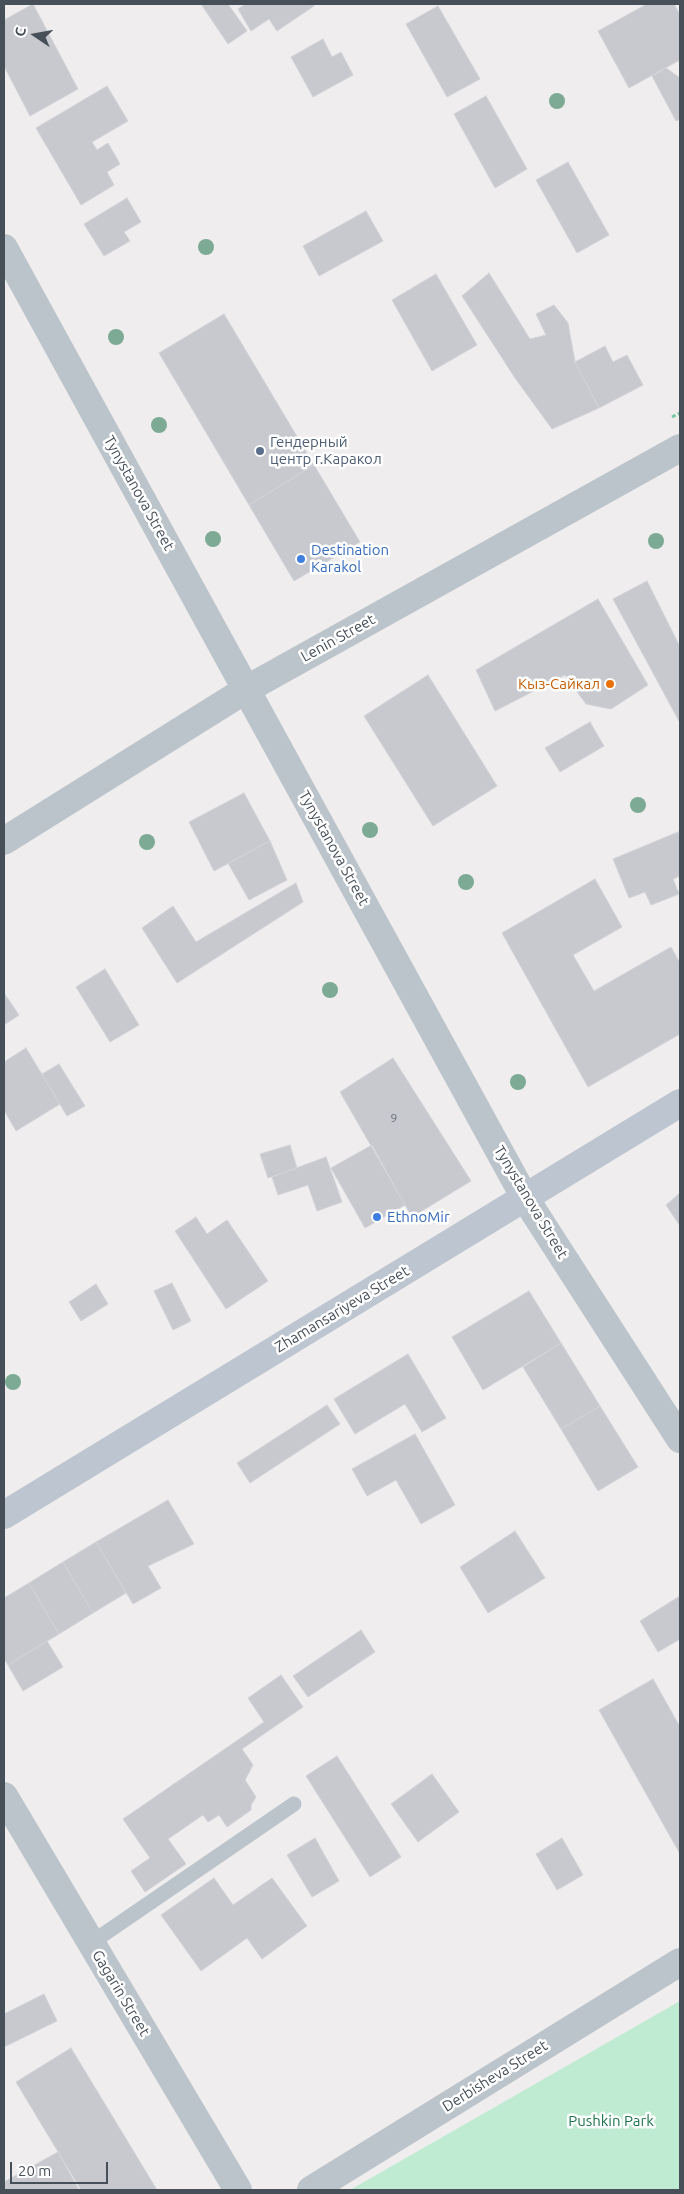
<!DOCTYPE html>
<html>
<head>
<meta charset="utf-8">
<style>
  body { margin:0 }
  #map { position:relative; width:684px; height:2194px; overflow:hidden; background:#efeded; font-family:Ubuntu,sans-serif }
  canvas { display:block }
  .frame { position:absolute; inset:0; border:5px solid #474f59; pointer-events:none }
  .north { position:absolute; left:10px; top:10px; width:50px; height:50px; -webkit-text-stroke:4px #fff; paint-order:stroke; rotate:282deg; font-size:14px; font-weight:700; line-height:20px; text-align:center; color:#474f59 }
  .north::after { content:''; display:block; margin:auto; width:18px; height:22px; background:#474f59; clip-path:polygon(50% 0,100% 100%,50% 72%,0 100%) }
  .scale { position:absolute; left:10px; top:2162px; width:98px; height:22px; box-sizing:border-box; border:2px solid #474f59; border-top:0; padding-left:6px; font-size:15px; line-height:18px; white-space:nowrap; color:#474f59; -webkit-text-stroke:4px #fff; paint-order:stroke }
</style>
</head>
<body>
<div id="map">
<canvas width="684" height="2194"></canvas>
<div class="frame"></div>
<div class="north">С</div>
<div class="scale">20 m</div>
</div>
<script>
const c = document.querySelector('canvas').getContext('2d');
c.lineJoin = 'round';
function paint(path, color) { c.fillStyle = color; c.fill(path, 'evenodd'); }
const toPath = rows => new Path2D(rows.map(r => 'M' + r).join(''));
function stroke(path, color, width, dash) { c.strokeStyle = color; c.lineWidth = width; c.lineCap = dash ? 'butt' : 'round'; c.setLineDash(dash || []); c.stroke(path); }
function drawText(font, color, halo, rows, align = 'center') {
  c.font = font + ' Ubuntu,sans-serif'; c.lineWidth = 5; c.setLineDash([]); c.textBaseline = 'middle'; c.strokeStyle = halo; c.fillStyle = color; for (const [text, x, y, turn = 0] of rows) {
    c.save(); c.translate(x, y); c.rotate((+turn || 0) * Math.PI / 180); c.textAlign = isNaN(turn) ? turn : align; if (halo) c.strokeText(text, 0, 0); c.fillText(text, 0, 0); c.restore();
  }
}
const green = toPath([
  [680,2001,680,2190,350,2190]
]);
const building = toPath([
  [33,4,78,89,30,116,4,66,4,20,33,4],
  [201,4,228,4,247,31,228,44,201,4],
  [246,4,313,4,314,6,277,31,269,19,251,31,238,9,246,4],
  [647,4,674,4,680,15,680,60,629,88,598,31,647,4],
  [438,6,480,79,447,97,406,24,438,6],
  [323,39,332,57,341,52,353,75,313,97,291,57,323,39],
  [666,68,680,78,680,119,676,121,652,76,666,68],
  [107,86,128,121,92,142,97,150,108,143,120,164,107,172,114,185,81,205,36,128,107,86],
  [486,96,527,169,495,188,454,114,486,96],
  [568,162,609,235,577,253,536,180,568,162],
  [127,198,141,222,124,232,130,241,104,256,84,224,127,198],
  [366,211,383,241,319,276,303,246,366,211],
  [489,273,530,339,546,335,536,314,554,305,568,323,575,362,599,408,552,429,515,378,462,296,489,273],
  [436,274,477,345,432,371,392,300,436,274],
  [224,314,314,465,249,505,159,353,224,314],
  [605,346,613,362,627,355,643,385,599,408,575,362,605,346],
  [314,465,360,542,294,581,249,505,314,465],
  [647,581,680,647,680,723,613,599,647,581],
  [598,599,648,685,611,709,586,704,565,675,495,711,476,670,598,599],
  [428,675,497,786,433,826,364,716,428,675],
  [590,722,604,746,560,772,545,748,590,722],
  [244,793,270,841,214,871,189,822,244,793],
  [678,832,680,837,680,876,673,879,679,894,651,905,645,892,629,898,613,859,678,832],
  [270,841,287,880,249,900,228,863,270,841],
  [595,879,622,927,573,955,594,991,671,947,680,963,680,1034,588,1087,502,933,595,879],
  [296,883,303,902,177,983,142,928,173,906,196,942,296,883],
  [105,969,139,1025,110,1042,76,987,105,969],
  [4,993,19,1015,4,1025,4,993],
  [26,1048,60,1104,16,1131,4,1110,4,1062,26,1048],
  [393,1058,471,1181,412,1217,340,1092,393,1058],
  [59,1064,85,1106,67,1116,42,1074,59,1064],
  [290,1145,297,1168,268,1178,260,1154,290,1145],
  [372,1145,405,1205,365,1228,331,1168,372,1145],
  [326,1157,342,1202,317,1211,308,1185,278,1195,272,1177,326,1157],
  [680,1193,680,1226,666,1205,680,1193],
  [196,1217,207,1234,227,1220,268,1281,226,1309,175,1231,196,1217],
  [172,1283,191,1321,173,1330,154,1291,172,1283],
  [96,1284,108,1304,81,1321,69,1302,96,1284],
  [529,1291,561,1343,483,1390,452,1337,529,1291],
  [561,1343,600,1406,561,1429,523,1367,561,1343],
  [408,1354,446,1418,422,1432,405,1404,355,1434,334,1399,408,1354],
  [327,1405,340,1424,250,1483,237,1463,327,1405],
  [600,1406,638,1467,598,1491,561,1429,600,1406],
  [415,1434,455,1505,421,1524,396,1480,367,1496,352,1469,415,1434],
  [168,1500,194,1544,148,1566,161,1588,133,1604,96,1542,168,1500],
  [515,1531,545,1578,488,1613,460,1567,515,1531],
  [96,1542,126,1593,93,1613,63,1562,96,1542],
  [63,1562,93,1613,59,1634,29,1583,63,1562],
  [29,1583,59,1634,8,1665,4,1658,4,1598,29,1583],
  [680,1596,680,1639,658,1652,640,1621,680,1596],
  [361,1630,375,1652,308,1697,293,1676,361,1630],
  [47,1641,63,1667,23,1691,8,1665,47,1641],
  [281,1675,303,1707,242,1749,253,1765,245,1780,256,1797,251,1805,251,1810,227,1827,219,1815,208,1822,203,1815,168,1839,186,1864,145,1892,131,1871,150,1858,123,1819,264,1722,248,1698,281,1675],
  [653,1679,680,1727,680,1854,599,1710,653,1679],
  [337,1756,401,1857,370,1877,306,1776,337,1756],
  [432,1774,459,1812,418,1842,391,1804,432,1774],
  [315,1838,339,1881,312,1897,287,1855,315,1838],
  [562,1838,583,1875,557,1890,536,1854,562,1838],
  [214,1878,233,1905,272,1878,307,1926,262,1959,247,1938,201,1971,161,1915,214,1878],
  [44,1994,57,2021,4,2047,4,2014,44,1994],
  [71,2048,157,2190,81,2190,16,2082,71,2048],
  [58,2152,79,2190,4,2190,4,2182,58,2152]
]);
const path = toPath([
  [672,417,680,413]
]);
const service = toPath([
  [91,1943,294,1804]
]);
const minor = toPath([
  [4,248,525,1198,680,1439],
  [4,841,247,689,680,448],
  [4,1796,238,2190],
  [311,2190,680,1962]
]);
const secondary = toPath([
  [4,1515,680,1103]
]);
const trees = [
  [557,101],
  [206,247],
  [116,337],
  [159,425],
  [213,539],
  [656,541],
  [638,805],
  [370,830],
  [147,842],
  [466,882],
  [330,990],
  [518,1082],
  [13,1382]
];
const markers = [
  [260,451,5,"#5c6f8a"],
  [301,559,5,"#3f7fe0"],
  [610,684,5,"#e8710a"],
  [377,1217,5,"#3f7fe0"]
];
const numberNames = [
  ["9",394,1118]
];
const serviceNames = [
  ["Гендерный",270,442],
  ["центр г.Каракол",270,459]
];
const streetNames = [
  ["Tynystanova Street",139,493,61],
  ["Lenin Street",338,638,-29],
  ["Tynystanova Street",334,848,61],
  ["Tynystanova Street",531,1202,59],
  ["Zhamansariyeva Street",342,1309,-31],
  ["Gagarin Street",121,1993,59],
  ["Derbisheva Street",495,2076,-32]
];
const shopNames = [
  ["Destination",311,550],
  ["Karakol",311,567],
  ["EthnoMir",387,1217]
];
const foodNames = [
  ["Кыз-Сайкал",600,684]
];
const parkNames = [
  ["Pushkin Park",611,2121]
];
paint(green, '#beebd1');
paint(building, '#c7c9cf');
stroke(building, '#d1d3d8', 1);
stroke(path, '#78c6a3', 3, [4, 2.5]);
stroke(service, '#bcc4cb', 15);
stroke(minor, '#bcc4cb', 28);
stroke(secondary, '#bcc5d0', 28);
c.fillStyle = '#7caa94';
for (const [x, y] of trees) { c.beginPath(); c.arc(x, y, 8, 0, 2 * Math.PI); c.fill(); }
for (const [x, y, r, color] of markers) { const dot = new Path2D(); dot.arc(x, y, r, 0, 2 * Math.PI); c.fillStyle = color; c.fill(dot); stroke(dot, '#fff', 2); }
drawText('12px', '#676e76', null, numberNames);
drawText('15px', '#4e5e75', '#fff', serviceNames, 'left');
drawText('15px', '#474f59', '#fff', streetNames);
drawText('15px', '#366cbe', '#fff', shopNames, 'left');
drawText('15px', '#c56008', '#fff', foodNames, 'right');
drawText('15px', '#1d744c', '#fff', parkNames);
</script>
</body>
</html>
